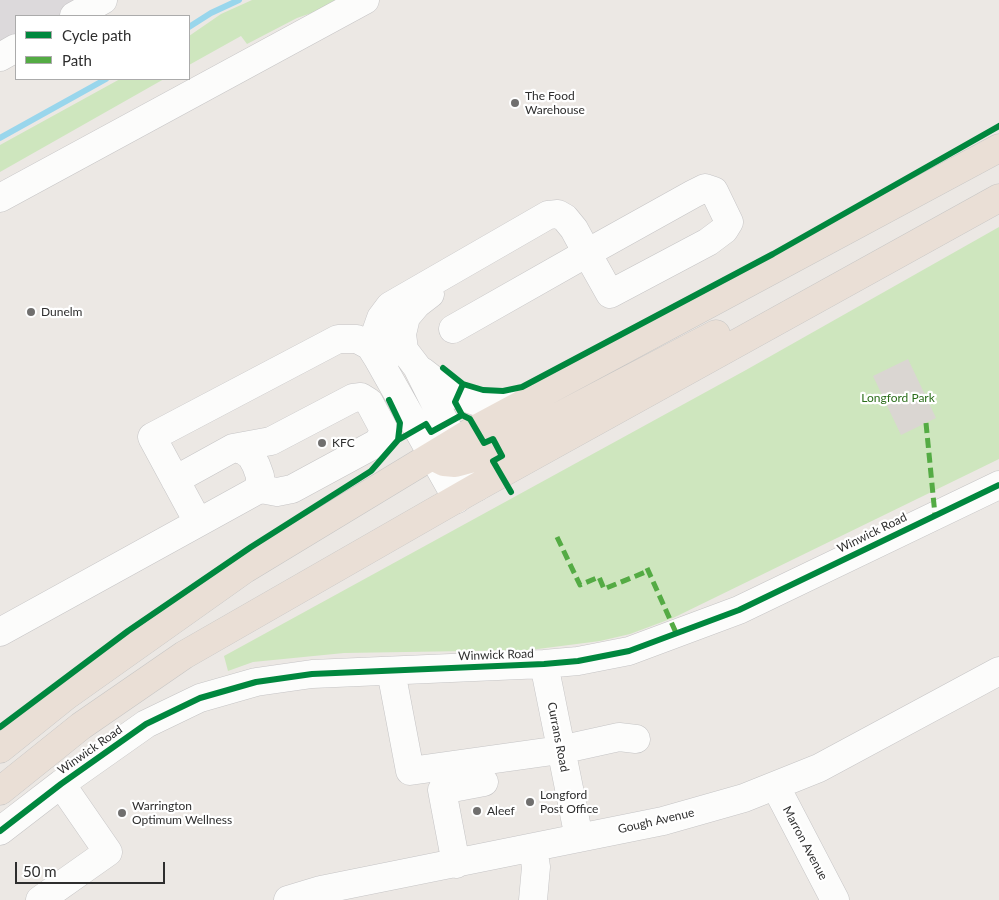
<!DOCTYPE html>
<html>
<head>
<meta charset="utf-8">
<style>
  body { margin:0 }
  #map { position:relative; width:999px; height:900px; overflow:hidden; background:#ece8e4; font-family:Lato,sans-serif }
  canvas { display:block }
  .legend { position:absolute; left:15px; top:15px; width:175px; height:65px; box-sizing:border-box; background:#fff; border:1px solid #ababab; margin:0; padding:6px 9px; list-style:none; font-size:15px; color:#2e2e2e }
  .legend li { display:flex; align-items:center; gap:10px; height:25px }
  .legend b { width:25px; border:1px solid #ababab }
  .scale { position:absolute; left:15px; top:862px; width:150px; height:22px; box-sizing:border-box; border:2px solid #2e2e2e; border-top:0; padding-left:6px; font-size:15px; line-height:18px; white-space:nowrap; color:#2e2e2e; -webkit-text-stroke:4px #fff; paint-order:stroke }
</style>
</head>
<body>
<div id="map">
<canvas width="999" height="900"></canvas>
<ul class="legend">
<li><b style="height:6px;background:#00873e"></b>Cycle path</li>
<li><b style="height:6px;background:#54ab44"></b>Path</li>
</ul>
<div class="scale">50 m</div>
</div>
<script>
const c = document.querySelector('canvas').getContext('2d');
c.lineJoin = 'round';
function paint(path, color) { c.fillStyle = color; c.fill(path, 'evenodd'); }
const toPath = rows => new Path2D(rows.map(r => 'M' + r).join(''));
function stroke(path, color, width, dash) { c.strokeStyle = color; c.lineWidth = width; c.lineCap = dash ? 'butt' : 'round'; c.setLineDash(dash || []); c.stroke(path); }
function drawText(font, color, halo, rows, align = 'center') {
  c.font = font + ' Lato,sans-serif'; c.lineWidth = 4.5; c.setLineDash([]); c.textBaseline = 'middle'; c.strokeStyle = halo; c.fillStyle = color; for (const [text, x, y, turn = 0] of rows) {
    c.save(); c.translate(x, y); c.rotate((+turn || 0) * Math.PI / 180); c.textAlign = isNaN(turn) ? turn : align; if (halo) c.strokeText(text, 0, 0); c.fillText(text, 0, 0); c.restore();
  }
}
const industrial = toPath([
  [0,0,99,0,70,16,16,16,16,46,0,55]
]);
const green = toPath([
  [252,0,349,0,297,18,247,44,241,36,189,65,189,36,221,14],
  [120,79,164,79,0,172,0,145],
  [999,227,999,459,673,618,630,634,600,641,530,650,344,653,253,662,228,671,224,656,746,370]
]);
const plaza = toPath([
  [908,359,936,418,901,435,873,376]
]);
const stream = toPath([
  [189,27,211,13,239,0],
  [0,138,106,79]
]);
const minor = toPath([
  [74,16,103,0],
  [0,57,16,48],
  [0,198,365,0],
  [430,294,417,304,406,317,402,334,404,350,417,367,477,487],
  [395,352,377,357,457,499],
  [377,357,375,335,381,318,390,306,548,215,558,214,565,218,574,229,587,253,610,294,708,242,724,230,729,222,714,191,705,188,693,194,587,253,453,329],
  [422,371,449,392,475,401,497,406,526,403],
  [175,480,233,448,271,441,353,398,361,397,369,402,383,428,382,436,377,443,292,489,277,492,261,489,254,492],
  [198,522,152,437,338,339,357,339,370,346,377,357],
  [0,632,254,492,260,485,260,476,256,465,251,456,243,450,233,448],
  [544,664,579,838],
  [391,671,410,771,560,750,619,737,636,739],
  [776,787,835,900],
  [0,831,61,784,146,724,200,698,256,682,312,674,544,664,578,661,629,651,739,610,999,485],
  [533,848,536,867,533,900],
  [456,864,442,790,484,782],
  [40,900,108,852,61,784],
  [288,900,321,890,663,821,744,798,819,768,999,671]
]);
const highway = toPath([
  [432,456,444,462,455,463,485,455,716,334],
  [0,749,66,696,245,569,476,429,999,148],
  [0,791,81,726,184,655,477,487,999,198]
]);
const quiet = toPath([
  [926,423,935,515],
  [557,537,580,585,599,577,604,589,648,571],
  [647,568,677,635]
]);
const cycleway = toPath([
  [443,368,463,384,483,390,503,391,522,387,773,254,999,126],
  [462,415,470,419,484,443,493,439,502,456,493,461,511,492],
  [398,440,426,424,431,432,462,415,455,402,463,384],
  [0,727,128,631,251,547,371,471,398,440,400,423,389,400],
  [0,831,61,784,146,724,200,698,256,682,312,674,544,664,578,661,629,651,739,610,999,485]
]);
const markers = [
  [515,103,5,"#706f6e"],
  [31,312,5,"#706f6e"],
  [322,443,5,"#706f6e"],
  [530,802,5,"#706f6e"],
  [477,811,5,"#706f6e"],
  [122,813,5,"#706f6e"]
];
const poiNames = [
  ["The Food",525,96],
  ["Warehouse",525,110],
  ["Dunelm",41,312],
  ["KFC",332,443],
  ["Longford",540,795],
  ["Post Office",540,809],
  ["Warrington",132,806],
  ["Optimum Wellness",132,820],
  ["Aleef",487,811]
];
const parkNames = [
  ["Longford Park",898,398]
];
const streetNames = [
  ["Winwick Road",872,533,-26],
  ["Winwick Road",496,655,-2],
  ["Currans Road",558,737,79],
  ["Winwick Road",90,750,-35],
  ["Gough Avenue",656,821,-13],
  ["Marron Avenue",805,843,62]
];
paint(industrial, '#dcd9db');
paint(green, '#cee6be');
paint(plaza, '#dad6d2');
stroke(stream, '#99d6ec', 6);
stroke(minor, '#c5c4c5', 29);
stroke(highway, '#c6c5c4', 29);
stroke(minor, '#fcfcfb', 28);
stroke(highway, '#eadfd6', 28);
stroke(quiet, '#54ab44', 5, [10, 5]);
stroke(cycleway, '#00873e', 6);
for (const [x, y, r, color] of markers) { const dot = new Path2D(); dot.arc(x, y, r, 0, 2 * Math.PI); c.fillStyle = color; c.fill(dot); stroke(dot, '#fff', 2); }
drawText('12px', '#2e2e2e', '#fff', poiNames, 'left');
drawText('12px', '#2c6e1b', '#fff', parkNames);
drawText('12px', '#2e2e2e', '#fff', streetNames);
</script>
</body>
</html>
